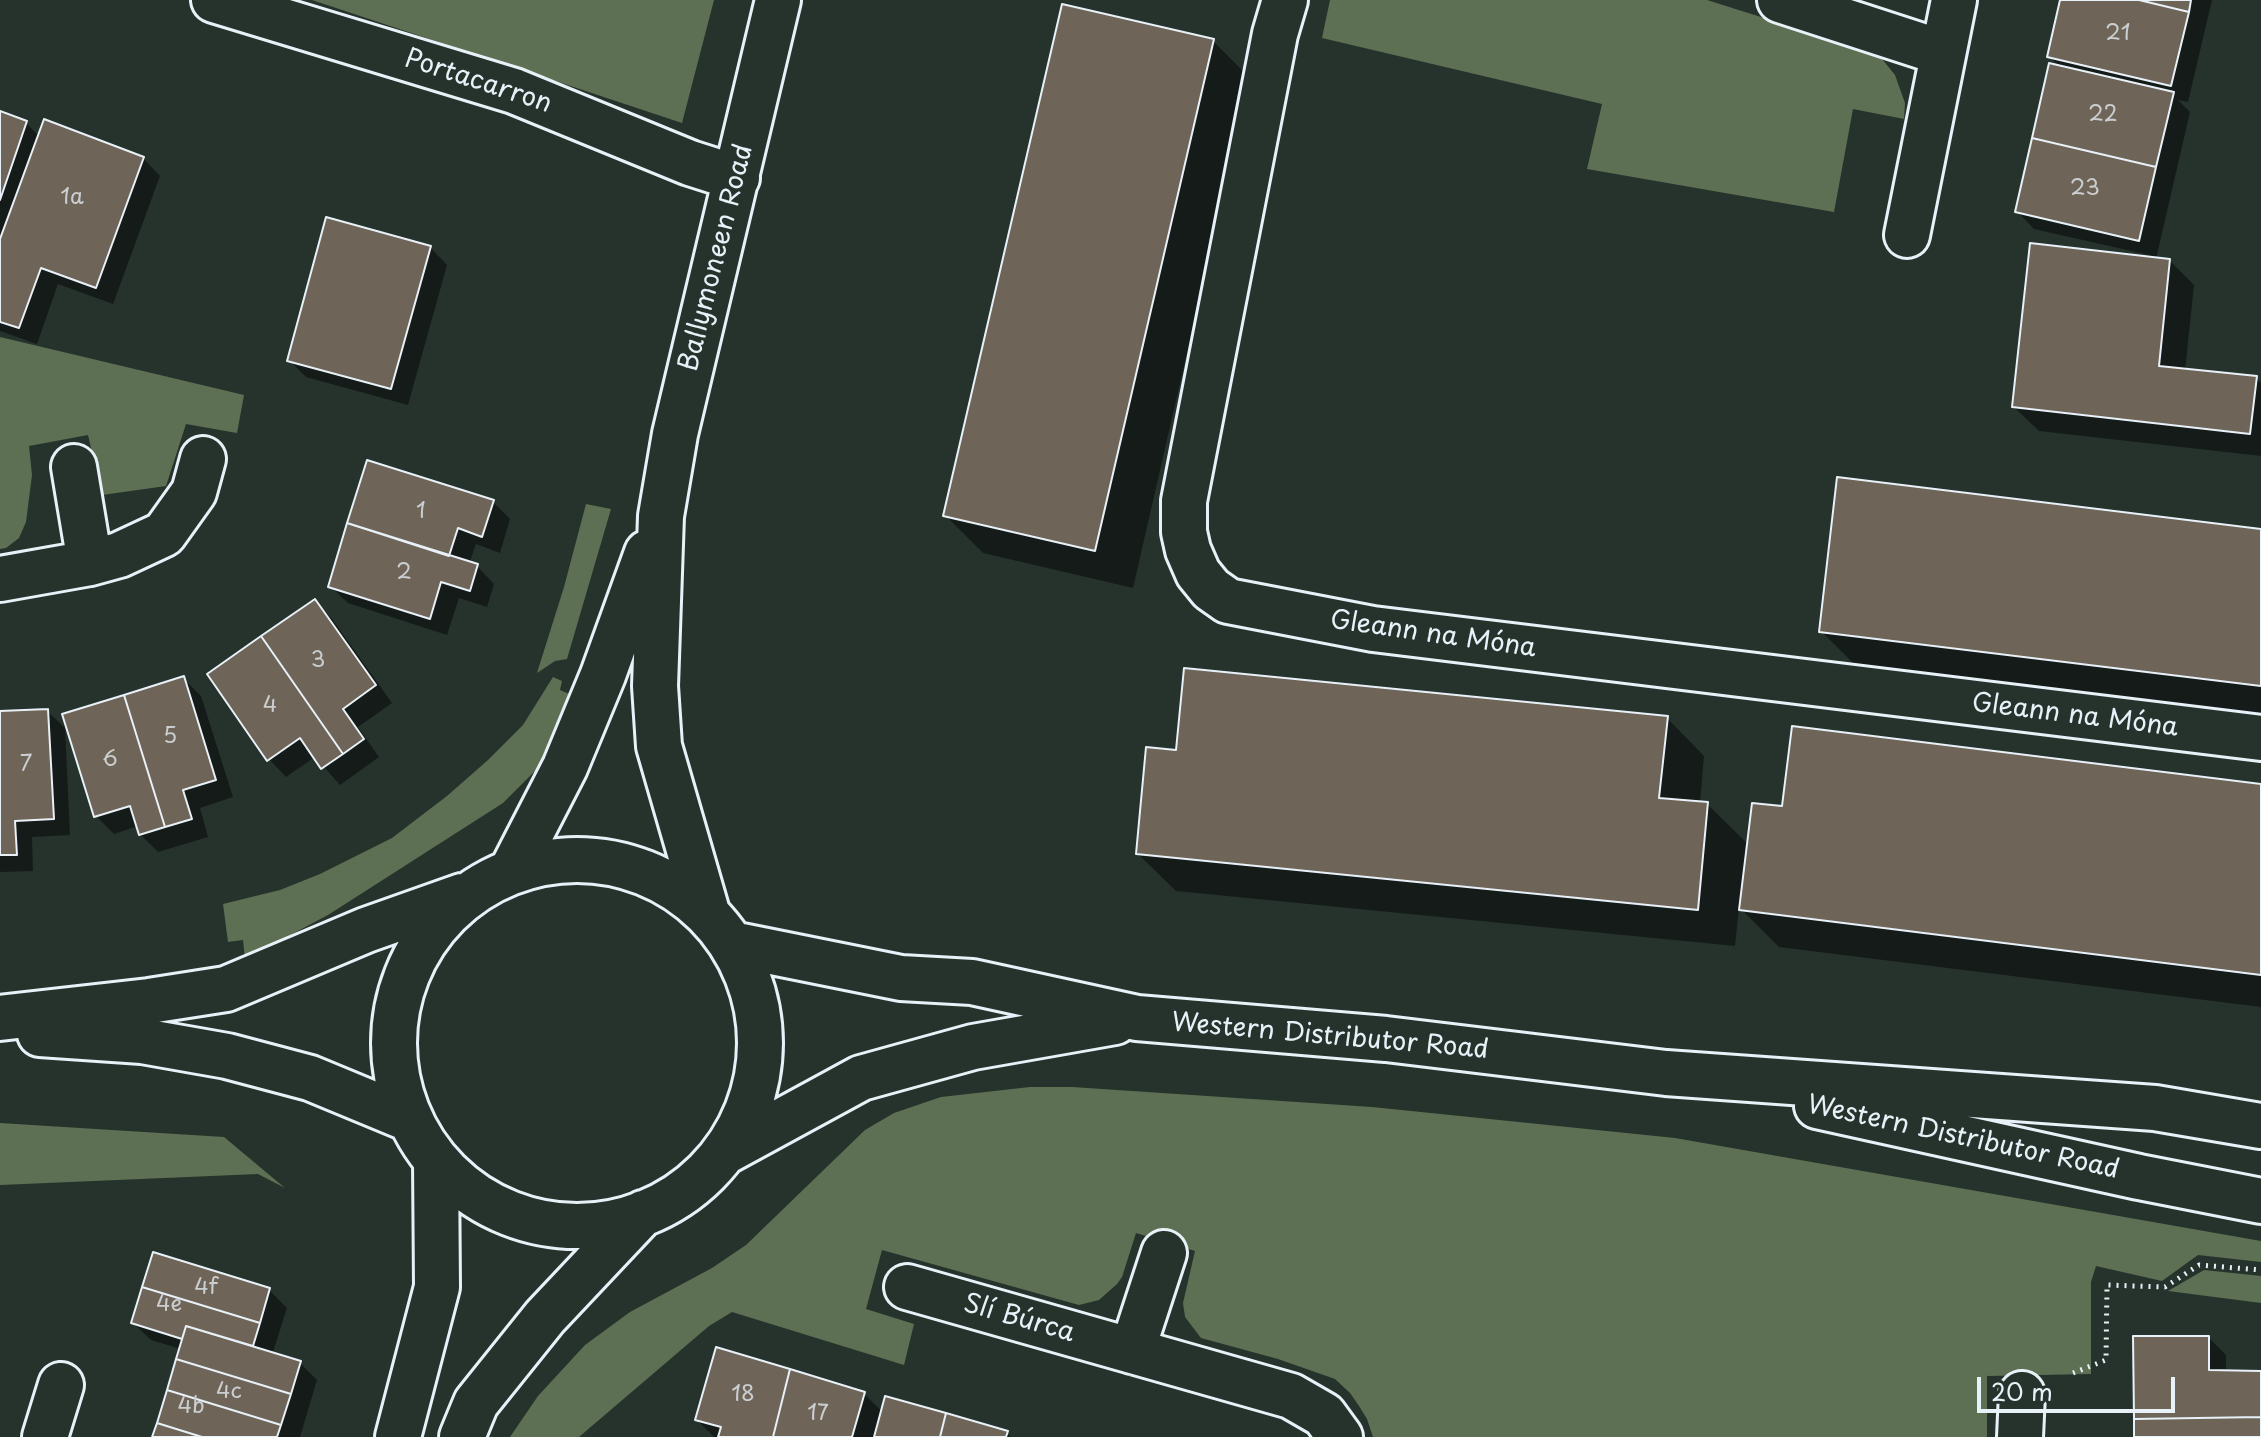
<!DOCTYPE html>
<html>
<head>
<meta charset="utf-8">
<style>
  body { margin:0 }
  #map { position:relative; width:2261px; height:1437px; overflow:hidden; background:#26332d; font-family:"Playpen Sans",sans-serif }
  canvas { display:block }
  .scale { position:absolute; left:1977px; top:1377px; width:198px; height:36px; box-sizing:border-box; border:4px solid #e8f1f8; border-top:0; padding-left:10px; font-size:24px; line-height:28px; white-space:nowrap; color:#e8f1f8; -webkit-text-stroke:6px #26332d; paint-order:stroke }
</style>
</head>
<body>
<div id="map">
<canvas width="2261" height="1437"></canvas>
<div class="scale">20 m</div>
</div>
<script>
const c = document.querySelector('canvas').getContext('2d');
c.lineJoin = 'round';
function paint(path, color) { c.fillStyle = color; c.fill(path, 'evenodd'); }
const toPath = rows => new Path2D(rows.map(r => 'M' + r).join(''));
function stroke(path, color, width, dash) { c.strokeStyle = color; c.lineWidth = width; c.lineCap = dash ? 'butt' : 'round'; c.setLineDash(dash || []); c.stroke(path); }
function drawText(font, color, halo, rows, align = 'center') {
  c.font = font + ' "Playpen Sans",sans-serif'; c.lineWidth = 8; c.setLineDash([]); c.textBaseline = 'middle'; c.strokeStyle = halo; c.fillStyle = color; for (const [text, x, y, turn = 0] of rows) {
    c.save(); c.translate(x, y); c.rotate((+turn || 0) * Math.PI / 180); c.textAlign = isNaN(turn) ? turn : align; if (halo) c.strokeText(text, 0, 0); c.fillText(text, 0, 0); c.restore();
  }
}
const green = toPath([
  [312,0,714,0,682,123],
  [1330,0,1707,0,1878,54,1895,75,1905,103,1904,119,1853,109,1834,212,1587,169,1602,104,1322,38],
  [0,337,244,395,237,433,186,424,166,486,102,495,88,435,29,446,32,475,26,522,19,538,6,548,0,549],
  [586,504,611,509,567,659,555,661,537,673,564,587],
  [553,677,562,681,560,690,576,697,542,764,503,803,328,915,245,959,243,940,228,942,223,904,280,890,320,874,392,838,447,796,488,760,523,725],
  [1030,1087,1072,1087,1372,1107,1675,1138,2261,1241,2261,1262,2198,1255,2162,1281,2096,1266,2091,1282,2091,1374,1987,1376,1987,1437,1373,1437,1367,1419,1359,1406,1350,1393,1335,1379,1278,1359,1201,1338,1185,1317,1183,1303,1195,1251,1136,1233,1122,1277,1117,1284,1099,1300,1079,1305,882,1250,866,1309,914,1324,904,1365,732,1312,709,1326,579,1437,510,1437,538,1396,585,1345,630,1312,712,1268,746,1245,865,1130,894,1113,941,1097],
  [0,1123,224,1137,285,1188,258,1174,0,1185],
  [2204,1270,2261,1276,2261,1303,2168,1291]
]);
const shadow = toPath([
  [2062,0,2212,0,2188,102,2178,100,2190,112,2156,259,2169,260,2194,285,2185,371,2256,378,2261,383,2261,456,2039,431,2014,407,2149,255,2034,229,2017,211,2061,68,2049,56],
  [1213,41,1250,78,1133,588,983,553,946,516],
  [0,114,26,123,40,137,143,158,160,176,113,304,58,284,37,344,0,331],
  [430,247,447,265,408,405,306,377,289,360],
  [493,502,510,519,500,553,476,544,469,564,477,566,494,584,487,607,459,598,447,635,348,603,330,586],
  [2261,531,2261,718,1859,669,1821,631],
  [315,601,332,619,392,703,358,727,379,757,340,785,315,757,286,777,269,759],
  [184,679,201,696,233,797,200,808,208,837,158,852,140,834,138,826,114,834,96,816],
  [47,711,65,728,70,835,32,837,33,871,0,872,0,713],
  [1667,718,1704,756,1700,803,1707,804,1749,845,1784,809,2261,786,2261,1007,1779,947,1739,907,1735,946,1176,891,1138,854,1178,752],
  [269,1290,287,1308,272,1355,300,1363,317,1380,300,1437,154,1437,181,1349,151,1340,133,1323],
  [2209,1338,2226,1355,2226,1372,2261,1373,2261,1437,2135,1437],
  [864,1394,883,1412,1007,1433,1011,1437,714,1437,697,1420]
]);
const building = toPath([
  [2060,0,2139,0,2189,12,2171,86,2047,57,2060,0],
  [2139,0,2191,0,2189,12,2139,0],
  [1062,4,1214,39,1095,551,943,516,1062,4],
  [2049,63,2174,92,2156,167,2032,138,2049,63],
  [0,111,27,121,0,200,0,111],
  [44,119,144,157,96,288,41,268,19,328,0,322,0,239,44,119],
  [2032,138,2156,167,2139,241,2015,212,2032,138],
  [326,217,431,246,391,389,287,361,326,217],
  [2030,243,2170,259,2159,366,2257,376,2250,434,2012,407,2030,243],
  [367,460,494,500,482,537,458,528,449,556,347,523,367,460],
  [1837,477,2261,529,2261,686,1819,632,1837,477],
  [347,523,478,564,470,591,441,582,430,619,328,587,347,523],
  [315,599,376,685,343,709,364,739,343,754,261,636,315,599],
  [261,636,343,754,321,769,300,738,267,761,207,674,261,636],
  [1184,668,1668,716,1659,798,1708,802,1698,910,1136,854,1146,747,1176,750,1184,668],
  [184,676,216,780,183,790,192,819,165,827,124,695,184,676],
  [124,695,165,827,139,835,130,806,94,817,62,714,124,695],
  [48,709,54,819,15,821,17,855,0,855,0,711,48,709],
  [1792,726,2261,784,2261,975,1739,910,1752,803,1782,806,1792,726],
  [153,1252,270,1288,260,1323,142,1287,153,1252],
  [142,1287,260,1323,253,1346,186,1326,182,1339,131,1323,142,1287],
  [186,1326,301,1361,291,1394,176,1359,186,1326],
  [2133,1336,2209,1336,2209,1370,2261,1371,2261,1417,2134,1419,2133,1336],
  [716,1347,790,1369,773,1437,718,1437,721,1427,695,1420,716,1347],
  [176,1359,291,1394,281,1425,167,1390,176,1359],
  [790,1369,865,1392,852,1437,773,1437,790,1369],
  [167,1390,281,1425,277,1437,202,1437,157,1423,167,1390],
  [885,1396,946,1413,940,1437,874,1437,885,1396],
  [946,1413,1008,1431,1006,1437,940,1437,946,1413],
  [2261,1417,2261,1437,2134,1437,2134,1419,2261,1417],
  [157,1423,202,1437,152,1437,157,1423]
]);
const path = toPath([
  [2073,1373,2106,1360,2107,1285,2165,1287,2199,1265,2261,1270]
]);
const minor = toPath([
  [214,0,514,91,690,163,737,178],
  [1285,0,1275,34,1184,501,1184,532,1188,550,1198,573,1211,589,1228,601,1373,629,2261,738],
  [1780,0,1943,53],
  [1907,235,1954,0],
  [74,467,90,563],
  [0,579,90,563,119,555,164,534,194,492,203,459],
  '394 1043a183 183 0 1 1 366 0a183 183 0 1 1-366 0Z',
  [512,870,565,767,603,675,647,553],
  [707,912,659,746,655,686,661,516,675,434,778,0],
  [732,944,901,978,972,982,1137,1018,1386,1039,1666,1073,2155,1108,2261,1126],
  [0,1018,149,1001,226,989,366,930,462,896],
  [40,1034,142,1041,227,1056,310,1078,409,1119],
  [1817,1106,2139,1177,2261,1201],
  [725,1152,861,1078,973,1047,1115,1022],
  [907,1287,1291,1396,1324,1415,1340,1437],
  [1132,1351,1164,1253],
  [45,1437,61,1385],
  [398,1437,437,1287,436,1161],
  [462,1437,476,1403,545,1317,643,1213],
  [2020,1437,2022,1394]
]);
const numberNames = [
  ["21",2118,34],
  ["22",2103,115],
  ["23",2085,189],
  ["1a",72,198],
  ["1",421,512],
  ["2",404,573],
  ["3",318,661],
  ["4",270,706],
  ["5",170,737],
  ["6",110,760],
  ["7",26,765],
  ["4f",206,1288],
  ["4e",169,1305],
  ["4c",229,1392],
  ["18",743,1395],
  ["4b",191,1407],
  ["17",818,1414]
];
const streetNames = [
  ["Portacarron",478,82,18],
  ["Ballymoneen Road",717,258,-76],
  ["Gleann na Móna",1433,635,8],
  ["Gleann na Móna",2075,716,7],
  ["Western Distributor Road",1330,1037,5],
  ["Western Distributor Road",1963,1138,12],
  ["Slí Búrca",1019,1319,16]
];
paint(green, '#5d7053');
paint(shadow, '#0007');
paint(building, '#6f6458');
stroke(building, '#e8f1f8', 2);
stroke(minor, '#e8f1f8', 50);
stroke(path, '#e8f1f8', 5, [2, 6]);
stroke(minor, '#26332d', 44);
drawText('22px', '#caced0', null, numberNames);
drawText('26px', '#e8f1f8', '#26332d', streetNames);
</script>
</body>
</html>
